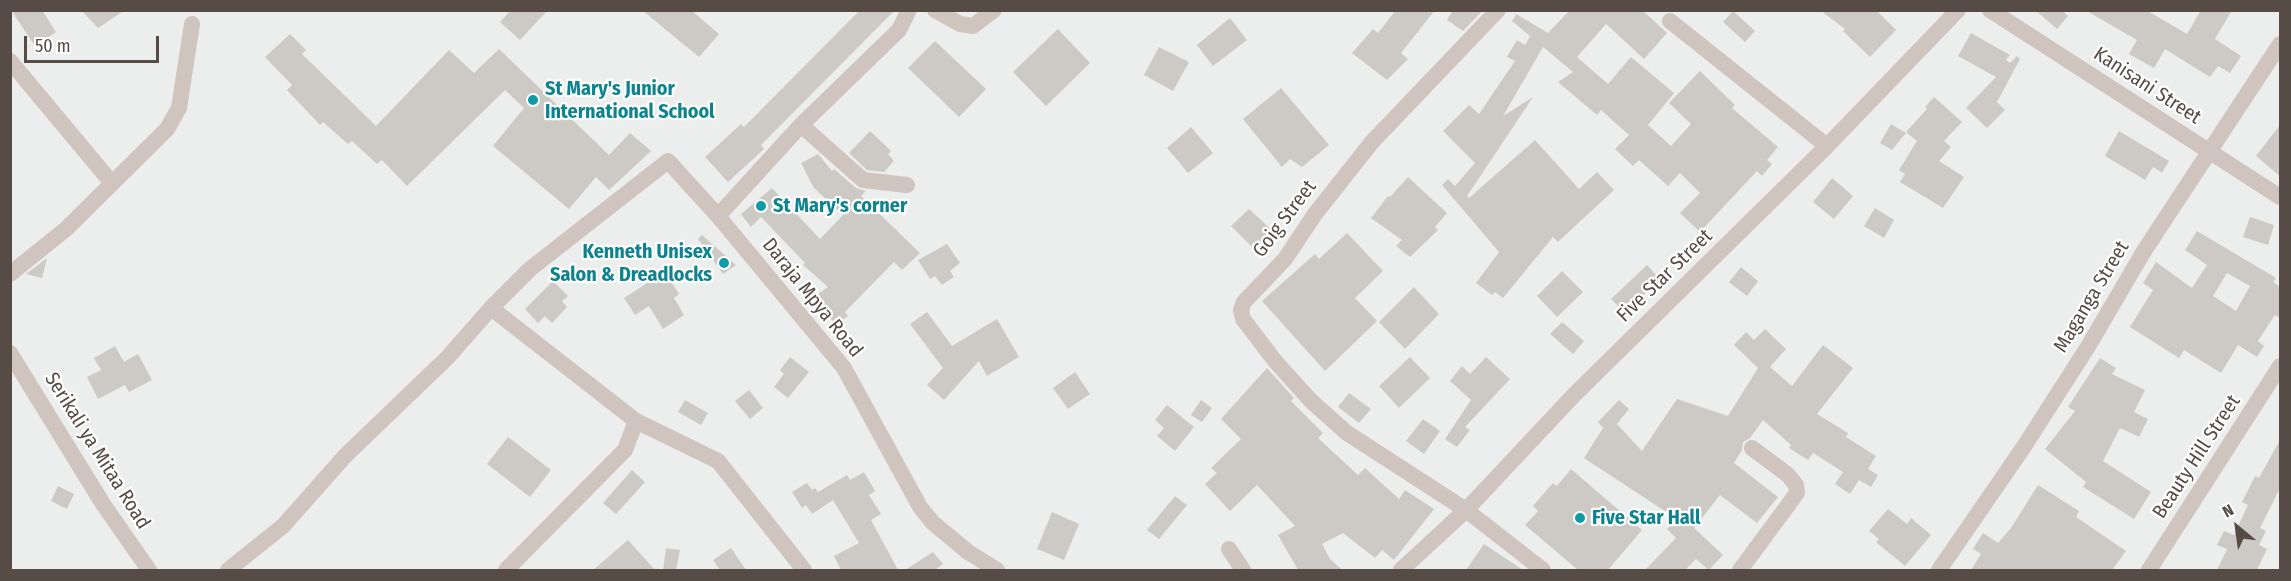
<!DOCTYPE html>
<html>
<head>
<meta charset="utf-8">
<style>
  body { margin:0 }
  #map { position:relative; width:2291px; height:581px; overflow:hidden; background:#ebeeed; font-family:"Fira Sans Condensed",sans-serif }
  canvas { display:block }
  .frame { position:absolute; inset:0; border:12px solid #574b45; pointer-events:none }
  .north { position:absolute; left:2207px; top:497px; width:60px; height:60px; -webkit-text-stroke:4px #fff; paint-order:stroke; rotate:331deg; font-size:16px; font-weight:700; line-height:24px; text-align:center; color:#574b45 }
  .north::after { content:''; display:block; margin:auto; width:21px; height:27px; background:#574b45; clip-path:polygon(50% 0,100% 100%,50% 72%,0 100%) }
  .scale { position:absolute; left:24px; top:36px; width:135px; height:27px; box-sizing:border-box; border:3px solid #574b45; border-top:0; padding-left:8px; font-size:18px; line-height:21px; white-space:nowrap; color:#574b45; -webkit-text-stroke:4px #fff; paint-order:stroke }
</style>
</head>
<body>
<div id="map">
<canvas width="2291" height="581"></canvas>
<div class="frame"></div>
<div class="north">N</div>
<div class="scale">50 m</div>
</div>
<script>
const c = document.querySelector('canvas').getContext('2d');
c.lineJoin = 'round';
function paint(path, color) { c.fillStyle = color; c.fill(path, 'evenodd'); }
const toPath = rows => new Path2D(rows.map(r => 'M' + r).join(''));
function stroke(path, color, width, dash) { c.strokeStyle = color; c.lineWidth = width; c.lineCap = dash ? 'butt' : 'round'; c.setLineDash(dash || []); c.stroke(path); }
function drawText(font, color, halo, rows, align = 'center') {
  c.font = font + ' "Fira Sans Condensed",sans-serif'; c.lineWidth = 4.5; c.setLineDash([]); c.textBaseline = 'middle'; c.strokeStyle = halo; c.fillStyle = color; for (const [text, x, y, turn = 0] of rows) {
    c.save(); c.translate(x, y); c.rotate((+turn || 0) * Math.PI / 180); c.textAlign = isNaN(turn) ? turn : align; if (halo) c.strokeText(text, 0, 0); c.fillText(text, 0, 0); c.restore();
  }
}
const building = toPath([
  [11,10,42,10,56,32,35,46],
  [81,10,125,10,98,28],
  [511,10,548,10,520,40,500,22],
  [642,10,691,10,719,34,699,57],
  [860,10,895,10,761,145,764,149,728,182,705,157,741,124,744,127],
  [1396,10,1435,10,1401,53,1408,59,1387,80,1352,53,1373,29,1378,33],
  [1453,10,1483,10,1463,31,1447,20],
  [1570,10,1642,10,1667,33,1644,59,1606,24,1577,57,1608,84,1631,57,1674,93,1648,125,1671,146,1691,124,1669,103,1700,71,1735,105,1732,108,1778,147,1767,160,1772,164,1762,176,1757,171,1700,232,1680,213,1700,193,1680,173,1668,186,1639,160,1633,166,1615,149,1629,135,1601,110,1597,115,1558,82,1573,72,1543,47,1503,116,1533,97,1467,196,1469,198,1535,140,1579,189,1597,172,1614,190,1558,242,1553,237,1503,298,1495,292,1492,295,1476,283,1499,252,1442,185,1448,179,1455,186,1475,163,1443,131,1469,105,1479,114,1515,61,1507,57,1517,40,1525,45,1530,36,1512,21,1516,14,1548,33],
  [1820,10,1876,10,1896,30,1870,57,1843,31,1845,29],
  [2035,10,2061,10,2068,16,2057,29],
  [2085,10,2146,10,2187,34,2201,10,2232,10,2215,39,2241,56,2230,73,2218,66,2210,77,2165,49,2154,68,2129,54,2137,40],
  [1733,11,1755,31,1745,42,1723,22],
  [1230,18,1247,40,1213,66,1197,45],
  [1058,29,1090,63,1046,106,1013,72],
  [1971,33,2010,55,2006,60,2010,63,2017,56,2020,59,1997,102,2005,110,1987,128,1966,108,1996,77,1958,56],
  [290,34,306,50,302,54,376,126,449,50,474,73,499,49,609,155,630,133,651,151,609,190,596,177,569,209,493,146,524,108,505,90,407,186,382,160,377,164,352,141,348,144,323,122,320,125,287,90,292,85,265,57],
  [935,41,986,89,959,117,908,68],
  [1159,47,1189,62,1173,91,1144,75],
  [1281,88,1329,145,1302,167,1290,159,1282,167,1243,119],
  [1934,97,1962,122,1944,141,1951,147,1939,161,1964,177,1943,208,1900,182,1905,174,1899,170,1917,141,1906,132,1927,109,1925,107],
  [1891,124,1906,133,1892,150,1880,143],
  [2280,125,2280,176,2256,156],
  [1191,127,1213,153,1188,173,1167,148],
  [870,131,891,151,888,154,894,161,884,172,867,170,849,153],
  [2119,131,2169,161,2162,173,2153,167,2145,180,2105,156],
  [818,154,832,171,834,169,856,188,866,191,861,196,920,253,902,270,894,262,845,312,848,316,836,324,811,299,828,287,803,265,805,263,761,217,751,227,741,214,772,188,820,239,843,215,814,188,801,163],
  [1408,177,1447,213,1435,227,1438,230,1410,257,1396,246,1402,240,1371,218,1388,196,1390,197],
  [1832,178,1853,196,1834,219,1813,202],
  [1875,208,1894,220,1884,238,1864,226],
  [1249,209,1277,235,1258,253,1231,226],
  [2250,217,2274,225,2268,245,2243,237],
  [2197,231,2276,278,2273,282,2280,287,2280,318,2275,315,2258,341,2264,346,2257,357,2238,345,2221,373,2184,350,2179,358,2130,327,2153,290,2143,283,2156,262,2192,288,2207,265,2185,250],
  [2227,273,2250,286,2236,311,2213,296],
  [1347,233,1383,271,1355,298,1377,321,1325,371,1262,301,1315,254,1319,259],
  [702,235,736,265,723,274,698,239],
  [947,244,960,263,950,271,954,277,942,285,935,276,930,279,918,260],
  [47,258,42,278,26,274],
  [1647,265,1660,279,1625,313,1611,299],
  [1741,267,1758,281,1747,296,1729,282],
  [1562,271,1583,292,1557,317,1537,296],
  [660,275,664,281,669,278,679,294,674,298,684,315,663,329,649,306,635,315,624,298],
  [553,281,568,296,562,301,567,307,552,323,545,316,538,323,525,309],
  [1414,287,1439,314,1405,349,1379,322],
  [927,312,952,346,997,319,1019,357,987,376,979,361,944,400,927,385,943,368,910,324],
  [1562,322,1584,341,1573,354,1550,334],
  [1765,329,1786,349,1770,367,1792,386,1823,345,1853,368,1817,414,1848,433,1846,437,1876,456,1868,469,1878,475,1871,487,1859,480,1850,494,1835,484,1843,472,1813,453,1808,460,1789,448,1791,445,1763,420,1750,438,1743,442,1742,450,1734,463,1778,497,1757,523,1720,495,1694,528,1723,555,1709,570,1696,559,1685,570,1645,570,1676,538,1667,529,1677,519,1584,458,1603,428,1598,422,1619,400,1629,409,1617,424,1642,451,1677,399,1728,416,1758,368,1734,345,1746,332,1754,340],
  [115,346,124,362,138,354,152,380,129,392,125,385,98,399,87,377,101,370,94,358],
  [790,357,809,372,788,398,774,387,784,374,780,370],
  [1410,357,1430,378,1399,408,1379,386],
  [1486,357,1510,379,1465,427,1470,430,1457,447,1445,439,1471,400,1450,381,1462,366,1470,374],
  [2100,358,2116,368,2112,374,2145,390,2134,412,2148,419,2139,437,2120,428,2103,461,2151,492,2134,519,2083,487,2086,482,2045,449,2075,411,2068,407],
  [1267,368,1294,398,1291,401,1323,433,1318,438,1358,475,1365,468,1399,499,1405,490,1434,509,1394,560,1382,550,1375,558,1343,533,1322,544,1330,559,1342,570,1298,570,1278,535,1295,526,1257,485,1230,511,1205,484,1217,473,1211,468,1241,439,1221,419],
  [1075,372,1090,394,1068,409,1053,388],
  [749,390,763,408,750,419,735,401],
  [1349,393,1371,409,1359,423,1338,407],
  [685,400,708,413,701,425,678,412],
  [1201,400,1212,408,1202,422,1191,415],
  [1167,405,1194,427,1175,451,1157,436,1164,428,1155,420],
  [1423,419,1440,431,1424,454,1406,441],
  [508,437,551,470,530,497,487,464],
  [2280,440,2280,488,2260,528,2266,531,2259,545,2267,549,2257,570,2217,570,2227,549,2217,545,2224,531,2234,535,2248,505,2242,502,2255,476,2259,478],
  [1571,469,1642,530,1608,570,1578,570,1525,525,1538,511,1533,506,1553,483,1557,486],
  [632,470,645,482,616,514,603,503],
  [864,472,875,491,869,495,881,514,871,520,898,570,841,570,834,556,859,543,833,500,812,514,806,505,802,508,792,492,807,483,812,490,815,488,818,492,847,475,850,480],
  [2038,485,2079,511,2076,517,2126,551,2112,570,1971,570,1981,554,1973,549,1983,533,1998,543,2011,528],
  [58,486,74,494,67,509,51,501],
  [1175,496,1187,505,1159,539,1147,530],
  [1888,509,1907,524,1911,518,1931,535,1905,566,1876,542,1879,539,1869,531],
  [1052,512,1079,524,1064,560,1037,549],
  [628,540,655,570,593,570],
  [1484,544,1523,570,1466,570],
  [666,548,680,550,676,570,663,570],
  [731,548,746,570,720,570,713,560],
  [933,552,943,564,935,570,905,570]
]);
const street = toPath([
  [909,10,899,30,801,125,718,216,844,368,920,507,933,523,968,552,997,570],
  [935,10,960,24,973,26,994,10],
  [1498,10,1372,142,1315,214,1285,259,1244,302,1241,310,1243,319,1275,361,1311,401,1347,433,1466,510,1543,570],
  [1990,10,2280,197],
  [1670,21,1827,146],
  [10,61,111,182],
  [801,125,863,180,907,185],
  [10,274,66,229,167,129,179,108,192,24],
  [491,308,636,421,718,461,804,570],
  [10,353,103,504,149,570],
  [1229,549,1243,570],
  [228,570,283,526,345,456,448,357,491,308,530,269,668,161,718,216],
  [506,570,625,450,636,421],
  [1401,570,1466,510,1574,395,1827,146,1958,10],
  [1740,570,1797,493,1796,485,1788,475,1752,448],
  [1939,570,2025,445,2089,345,2144,251,2280,44],
  [2149,570,2280,366]
]);
const markers = [
  [533,100,6,"#0f9aa8"],
  [761,206,6,"#0f9aa8"],
  [724,263,6,"#0f9aa8"],
  [1580,518,6,"#0f9aa8"]
];
const streetNames = [
  ["Kanisani Street",2147,86,33],
  ["Goig Street",1285,219,-53],
  ["Five Star Street",1665,276,-44],
  ["Maganga Street",2092,297,-59],
  ["Daraja Mpya Road",812,298,51],
  ["Serikali ya Mitaa Road",97,451,58],
  ["Beauty Hill Street",2197,457,-57]
];
const cultureNames = [
  ["St Mary's Junior",545,89],
  ["International School",545,112],
  ["St Mary's corner",773,206],
  ["Kenneth Unisex",712,252,"right"],
  ["Salon & Dreadlocks",712,275,"right"],
  ["Five Star Hall",1592,518]
];
paint(building, '#cdcac5');
stroke(street, '#d0c4bf', 16);
for (const [x, y, r, color] of markers) { const dot = new Path2D(); dot.arc(x, y, r, 0, 2 * Math.PI); c.fillStyle = color; c.fill(dot); stroke(dot, '#fff', 2); }
drawText('20px', '#574b45', '#fff', streetNames);
drawText('bold 20px', '#0d838f', '#fff', cultureNames, 'left');
</script>
</body>
</html>
